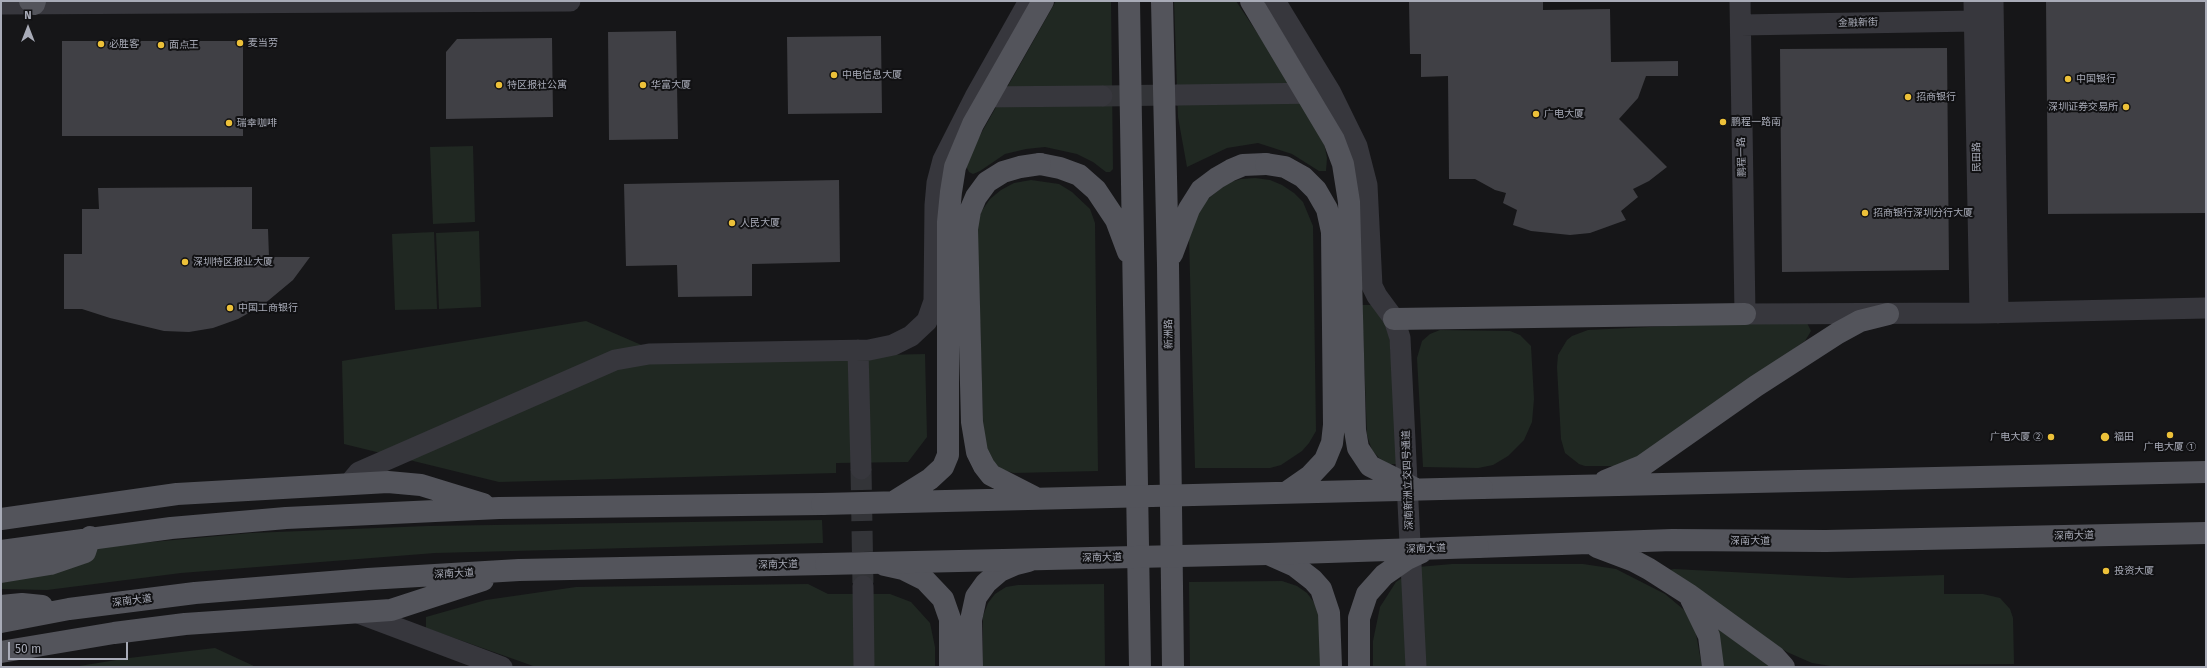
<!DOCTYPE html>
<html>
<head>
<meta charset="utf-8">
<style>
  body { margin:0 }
  #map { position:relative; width:2207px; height:668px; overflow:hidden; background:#161618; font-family:"Fira Sans",sans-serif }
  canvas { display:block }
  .frame { position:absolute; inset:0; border:2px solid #a8abb7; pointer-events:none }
  .north { position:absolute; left:8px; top:8px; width:40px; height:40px; -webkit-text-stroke:3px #111113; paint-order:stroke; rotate:0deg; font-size:11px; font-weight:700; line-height:16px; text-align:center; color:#a8abb7 }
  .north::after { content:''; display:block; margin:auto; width:14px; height:18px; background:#a8abb7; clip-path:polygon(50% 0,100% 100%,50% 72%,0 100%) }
  .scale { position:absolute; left:8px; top:642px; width:120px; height:18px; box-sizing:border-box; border:2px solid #a8abb7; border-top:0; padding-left:5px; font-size:12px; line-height:14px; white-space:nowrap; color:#a8abb7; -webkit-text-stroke:3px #111113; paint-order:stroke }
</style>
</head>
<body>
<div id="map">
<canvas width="2207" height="668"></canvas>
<div class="frame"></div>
<div class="north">N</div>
<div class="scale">50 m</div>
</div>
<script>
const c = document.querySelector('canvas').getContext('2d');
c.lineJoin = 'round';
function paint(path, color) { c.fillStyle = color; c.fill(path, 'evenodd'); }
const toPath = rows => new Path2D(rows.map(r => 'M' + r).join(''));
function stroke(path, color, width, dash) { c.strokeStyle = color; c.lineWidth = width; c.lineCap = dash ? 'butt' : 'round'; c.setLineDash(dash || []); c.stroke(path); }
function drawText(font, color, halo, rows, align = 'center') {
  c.font = font + ' "Fira Sans","Noto Sans SC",sans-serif'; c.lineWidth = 4; c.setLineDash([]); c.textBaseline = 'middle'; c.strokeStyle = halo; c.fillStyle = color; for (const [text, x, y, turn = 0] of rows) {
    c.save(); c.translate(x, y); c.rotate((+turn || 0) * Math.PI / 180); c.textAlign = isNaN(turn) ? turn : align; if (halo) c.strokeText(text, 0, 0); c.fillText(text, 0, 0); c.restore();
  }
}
const green = toPath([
  [1056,1,1111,1,1113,169,1110,172,1106,172,1093,162,1077,154,1045,147,1026,149,1005,154,980,171,973,174,969,172,966,166,974,146],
  [1174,1,1236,1,1302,100,1324,143,1327,158,1326,171,1319,171,1292,154,1258,143,1227,148,1187,167,1178,117],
  [473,146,475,222,433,224,430,147],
  [1255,178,1270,180,1282,185,1294,193,1303,202,1313,226,1316,431,1309,443,1302,451,1281,465,1270,468,1195,468,1189,237,1195,210,1227,183,1241,179],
  [1031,180,1059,184,1072,192,1090,209,1095,223,1098,471,1014,473,1003,470,993,462,984,450,977,225,981,212,990,199,1001,190,1014,183],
  [479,231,481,307,439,309,436,233],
  [434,232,437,309,395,310,392,234],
  [1362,305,1375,305,1388,316,1399,464,1389,464,1379,458,1372,450,1367,435],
  [1790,320,1807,323,1811,331,1805,341,1632,462,1618,466,1585,466,1579,464,1565,453,1561,439,1557,367,1558,355,1567,340,1572,336,1588,330],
  [586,321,676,360,925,354,927,437,908,462,836,463,836,473,499,482,344,444,342,361],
  [1440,330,1510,331,1520,335,1531,346,1534,399,1532,422,1524,440,1508,456,1493,465,1478,468,1423,467,1417,358,1422,341,1430,334],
  [822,520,823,543,435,553,181,573,47,590,1,589,1,571,97,547,251,533,428,526],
  [1452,564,1583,564,1616,569,1665,594,1689,614,1696,634,1702,667,1373,667,1373,641,1380,607,1396,582,1418,567],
  [1674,569,1848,578,1944,575,1944,594,1983,594,2000,598,2010,609,2013,618,2014,664,1831,666,1812,663,1787,652,1760,635,1670,570],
  [1282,581,1297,586,1307,593,1316,605,1320,617,1320,667,1190,667,1189,582],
  [808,584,828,594,890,594,911,602,930,623,935,647,935,667,536,667,426,628,426,617,486,600,576,587],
  [1104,584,1105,667,983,667,983,616,988,603,995,594,1006,587,1018,585],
  [1712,620,1782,667,1721,667],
  [215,648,256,667,73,667,129,658]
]);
const building = toPath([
  [1409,1,1543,1,1543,10,1610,9,1611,62,1678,61,1678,76,1646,76,1638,98,1619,119,1667,167,1649,181,1633,189,1638,197,1621,211,1626,220,1590,233,1570,235,1531,231,1513,225,1517,210,1503,203,1506,193,1495,190,1475,179,1449,179,1448,76,1421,77,1421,54,1410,54],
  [2046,1,2206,1,2206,213,2048,214],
  [676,31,678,139,609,140,608,32],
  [881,36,882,113,788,114,787,37],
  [552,38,553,117,446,119,446,52,457,39],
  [62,41,243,41,243,136,62,136],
  [1947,48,1949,270,1782,272,1780,49],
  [839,180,840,262,752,264,752,296,678,297,677,265,626,266,624,184],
  [252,187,252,229,268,229,269,257,310,257,293,280,263,305,238,319,213,328,189,332,164,331,110,318,82,309,64,309,64,254,82,254,82,209,99,209,98,188]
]);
const minorTunnel = toPath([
  [1102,96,1178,95],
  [861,469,863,586]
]);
const minor = toPath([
  [1275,1,1331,93,1357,146,1367,185,1372,286,1377,296,1394,319,1400,338,1416,667],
  [1740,1,1745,314,1980,313,2206,308],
  [1974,1,1980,313],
  [1993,1,1998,313],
  [1,4,570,1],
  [1741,25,1975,21],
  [1178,95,1322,93],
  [975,97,1102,96],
  [858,350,861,469],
  [349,484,359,472,615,360,649,354,869,350,893,345,911,336,927,321,934,301,935,205,937,183,943,160,975,97,1029,1],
  [863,586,864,667],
  [358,613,502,667]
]);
const major = toPath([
  [30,1,34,4,35,1],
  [1129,1,1140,667],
  [1162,1,1168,265,1173,667],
  [1040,164,1060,168,1079,175,1096,190,1116,220,1128,252],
  [1172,254,1189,209,1201,190,1217,178,1231,170,1243,165,1266,164],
  [1394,319,1745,314],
  [1605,481,1642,466,1756,386,1838,333,1860,321,1888,314],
  [1482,488,2206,472],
  [1,519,177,494,388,482,421,485,483,504],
  [1478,547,1672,540,1826,541,2206,533],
  [1597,547,1634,561,1649,569,1688,594,1775,657,1784,667],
  [1,551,171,528,286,518,499,508,822,504],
  [1268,554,1295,566,1313,580,1321,589,1329,613,1331,667],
  [885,565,903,569,925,580,943,599,950,619,950,667],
  [1,572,50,564,85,552,90,537],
  [1691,599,1709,636,1713,667],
  [1,606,22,604,42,606],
  [1,622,69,609,195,593,368,579,519,570,826,564],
  [1,652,114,633,185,624,391,610,483,580],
  [972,667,971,620,976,597,986,583,1000,571,1016,564,1028,561]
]);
const majorBridge = toPath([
  [1251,1,1334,140,1343,164,1349,202,1355,430,1358,448,1370,466,1412,487],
  [1266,164,1285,167,1303,177,1316,190,1327,209,1332,232,1334,425,1332,443,1325,460,1310,476,1287,492],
  [1034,497,991,475,984,466,977,452,972,422,967,229,970,211,976,197,987,182,1003,172,1020,167,1040,164],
  [895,501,930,479,943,467,948,455,948,222,951,192,955,167,973,124,1043,1],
  [822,504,1482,488],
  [826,564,1268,554,1478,547],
  [1359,667,1359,618,1367,594,1384,575,1407,559,1422,552]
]);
const markers = [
  [240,43,4,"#edc139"],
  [101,44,4,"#edc139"],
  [161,45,4,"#edc139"],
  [834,75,4,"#edc139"],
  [2068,79,4,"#edc139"],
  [499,85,4,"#edc139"],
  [643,85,4,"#edc139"],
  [1908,97,4,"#edc139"],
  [2126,107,4,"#edc139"],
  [1536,114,4,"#edc139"],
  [1723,122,4,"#edc139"],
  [229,123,4,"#edc139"],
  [1865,213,4,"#edc139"],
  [732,223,4,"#edc139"],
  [185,262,4,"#edc139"],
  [230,308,4,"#edc139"],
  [2170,435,4,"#edc139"],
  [2051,437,4,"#edc139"],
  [2105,437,5,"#edc139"],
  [2106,571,4,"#edc139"]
];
const streetNames = [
  ["金融新街",1858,23,-1],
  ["鹏程一路",1742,157,-91],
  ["民田路",1977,157,-91],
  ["新洲路",1169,334,-91],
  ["深南新洲立交四号通道",1408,480,-92],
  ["深南大道",2074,536,-1],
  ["深南大道",1750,541],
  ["深南大道",1426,549,-2],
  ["深南大道",1102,558,-1],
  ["深南大道",778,565,-1],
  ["深南大道",454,574,-3],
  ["深南大道",132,601,-7]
];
const poiNames = [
  ["麦当劳",248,43],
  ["必胜客",109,44],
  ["面点王",169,45],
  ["中电信息大厦",842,75],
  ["中国银行",2076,79],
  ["特区报社公寓",507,85],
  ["华富大厦",651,85],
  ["招商银行",1916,97],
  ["深圳证券交易所",2118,107,"right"],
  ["广电大厦",1544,114],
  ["鹏程一路南",1731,122],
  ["瑞幸咖啡",237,123],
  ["招商银行深圳分行大厦",1873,213],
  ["人民大厦",740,223],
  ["深圳特区报业大厦",193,262],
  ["中国工商银行",238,308],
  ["广电大厦 ②",2043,437,"right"],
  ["福田",2114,437],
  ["广电大厦 ①",2170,447,"center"],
  ["投资大厦",2114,571]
];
paint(green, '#202822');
paint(building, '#404045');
stroke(minorTunnel, '#333438', 21, [21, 10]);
stroke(minor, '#37373d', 21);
stroke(major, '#53545b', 22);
stroke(majorBridge, '#53545b', 22);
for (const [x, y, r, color] of markers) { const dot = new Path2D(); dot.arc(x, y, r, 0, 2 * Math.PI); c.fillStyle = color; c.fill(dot); stroke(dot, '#111113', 1.5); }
drawText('10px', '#a8abb7', '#111113', streetNames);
drawText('10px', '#a8abb7', '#111113', poiNames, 'left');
</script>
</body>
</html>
